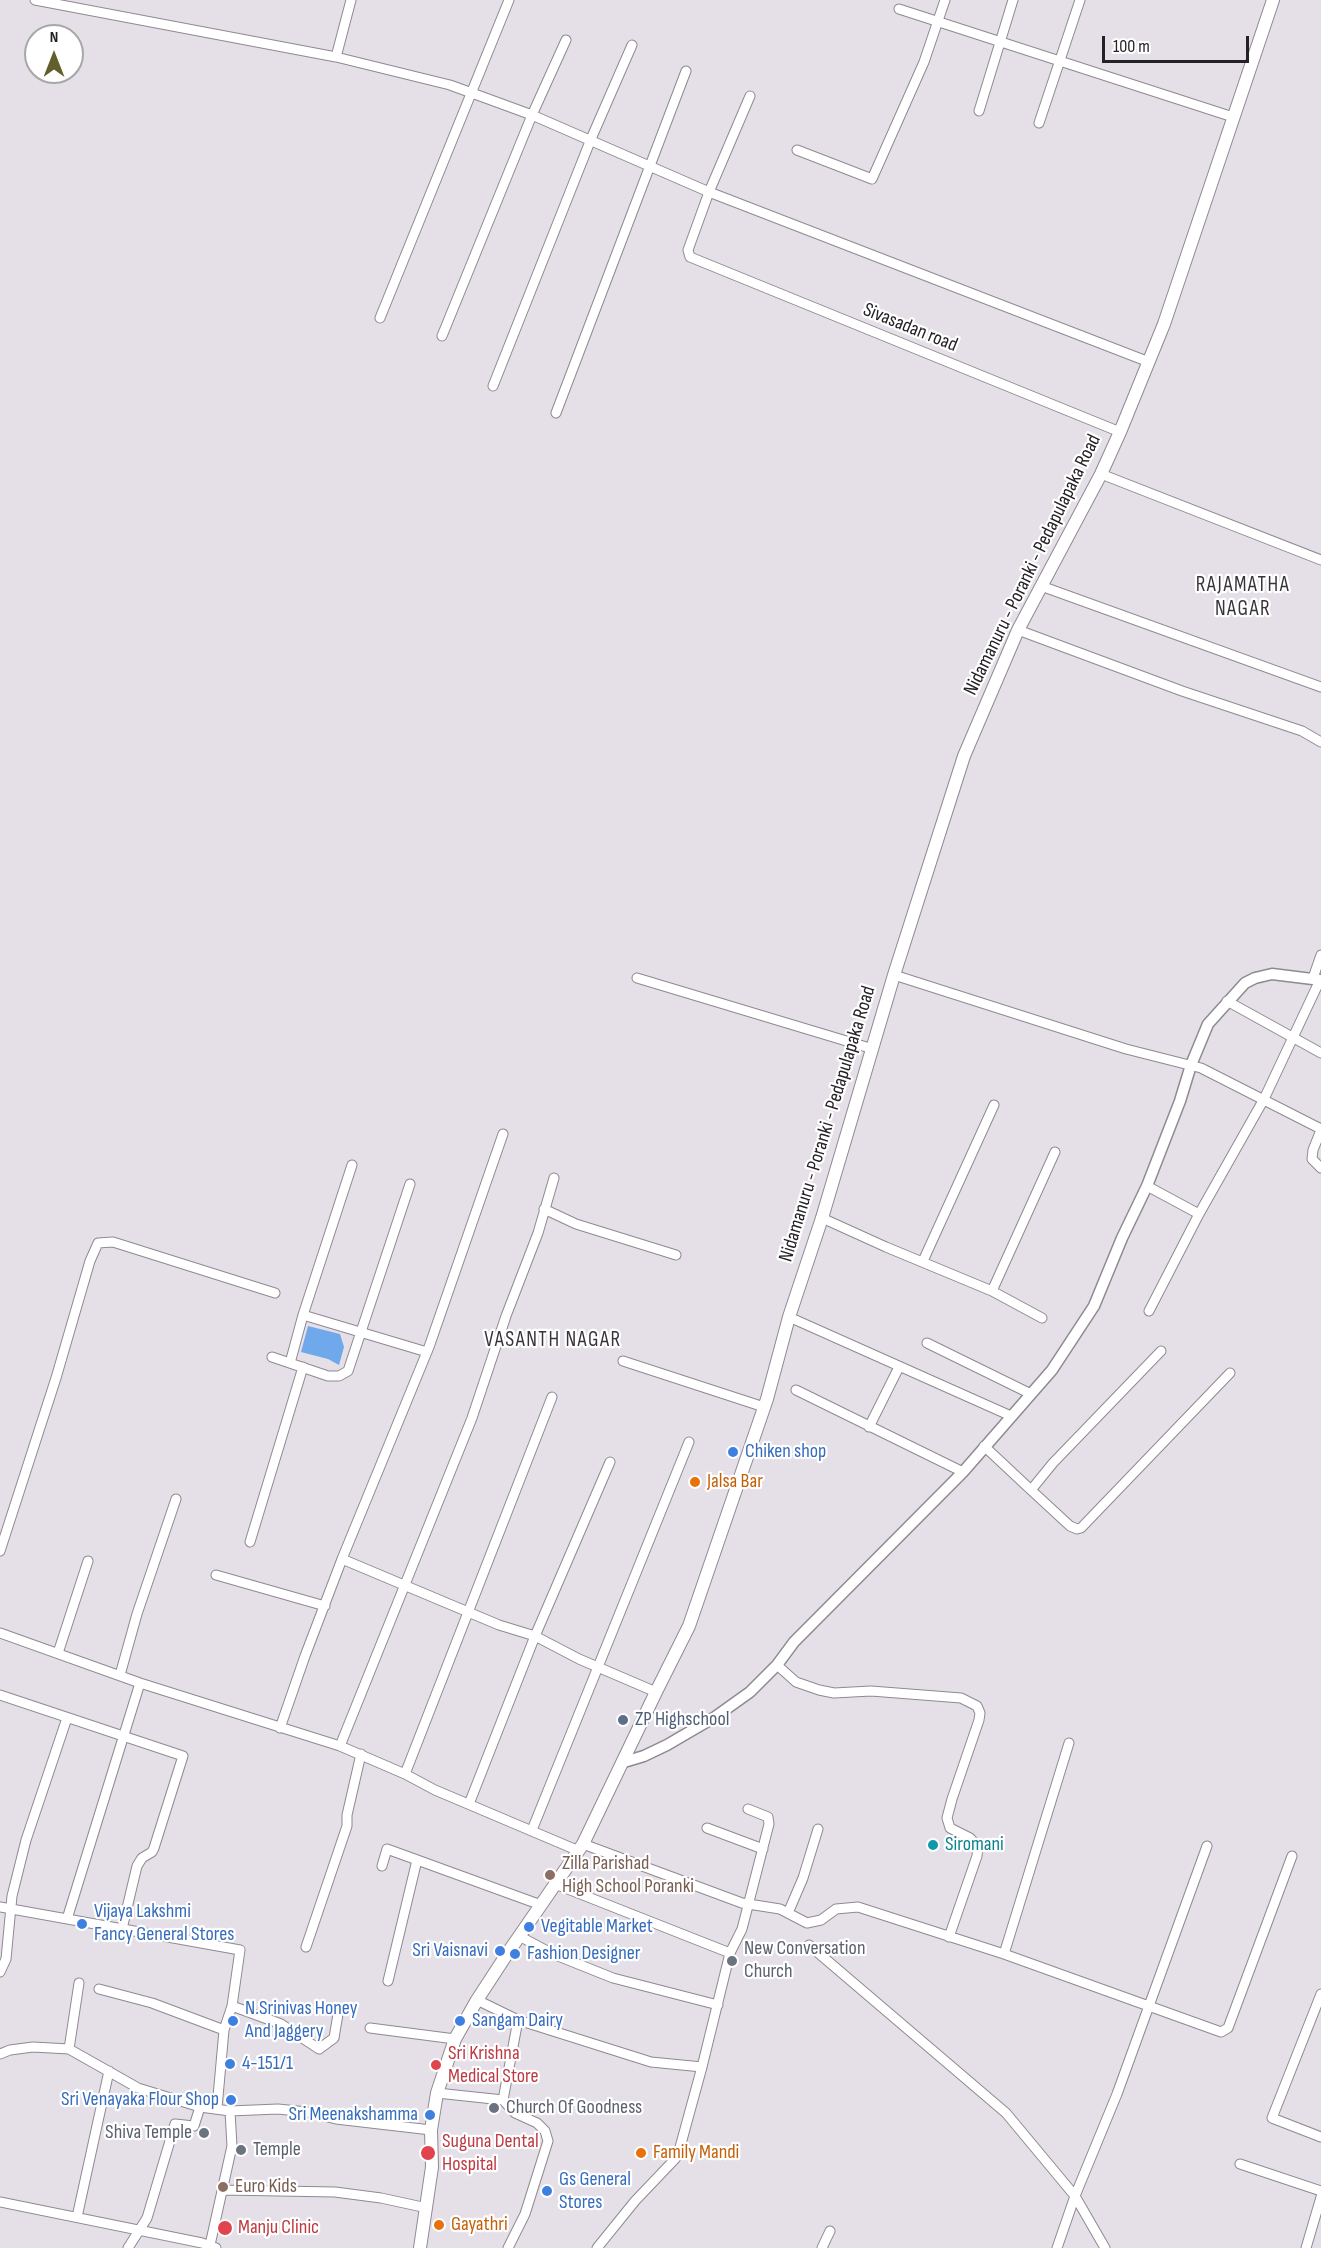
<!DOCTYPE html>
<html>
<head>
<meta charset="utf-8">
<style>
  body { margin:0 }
  #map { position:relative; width:1321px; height:2248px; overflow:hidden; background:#e5dfe8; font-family:"Sofia Sans Condensed",sans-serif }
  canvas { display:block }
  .north { position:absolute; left:24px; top:24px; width:60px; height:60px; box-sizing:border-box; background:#fff; border:2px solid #a8a7a8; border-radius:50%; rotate:0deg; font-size:16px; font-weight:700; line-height:24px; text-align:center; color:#252226 }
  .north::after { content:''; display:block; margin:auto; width:21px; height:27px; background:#625f2c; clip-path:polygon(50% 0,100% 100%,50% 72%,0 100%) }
  .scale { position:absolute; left:1102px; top:36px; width:147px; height:27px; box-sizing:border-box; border:3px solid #252226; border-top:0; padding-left:8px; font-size:18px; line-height:21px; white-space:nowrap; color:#252226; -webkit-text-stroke:4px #fff; paint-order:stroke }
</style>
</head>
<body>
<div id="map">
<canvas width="1321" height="2248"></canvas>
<div class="north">N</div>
<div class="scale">100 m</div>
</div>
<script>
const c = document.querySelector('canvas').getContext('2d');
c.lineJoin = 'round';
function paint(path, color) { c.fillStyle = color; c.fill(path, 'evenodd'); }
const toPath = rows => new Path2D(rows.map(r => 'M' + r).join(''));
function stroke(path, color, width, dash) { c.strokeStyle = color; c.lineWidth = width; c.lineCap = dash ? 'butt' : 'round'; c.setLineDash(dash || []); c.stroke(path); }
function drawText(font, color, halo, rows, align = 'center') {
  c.font = font + ' "Sofia Sans Condensed",sans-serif'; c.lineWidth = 4.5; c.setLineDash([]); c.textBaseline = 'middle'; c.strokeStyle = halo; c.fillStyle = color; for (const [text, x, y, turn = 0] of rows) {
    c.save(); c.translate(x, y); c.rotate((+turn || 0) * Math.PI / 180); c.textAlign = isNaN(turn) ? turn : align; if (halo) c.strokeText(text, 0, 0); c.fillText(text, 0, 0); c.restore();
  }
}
const water = toPath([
  [308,1326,340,1334,344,1347,339,1365,328,1359,301,1352]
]);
const minor = toPath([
  [35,0,336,57,450,85,532,115,709,192,1149,362],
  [899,9,1233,117],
  [336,57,351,0],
  [750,96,709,192,688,250,690,257,1120,432],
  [979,111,1013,0],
  [1039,123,1080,0],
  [797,150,872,179,924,62,945,0],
  [380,318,509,0],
  [442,336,532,115,566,40],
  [493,386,591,139,632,45],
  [556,413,686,71],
  [1101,474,1321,560],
  [1041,586,1321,687],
  [1018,630,1182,691,1302,731,1321,742],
  [894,975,1126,1049,1201,1068,1321,1129],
  [637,978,873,1049],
  [1313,978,1321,955],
  [1227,1001,1321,1053],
  [1321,1130,1313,1150,1312,1159,1321,1168],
  [1147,1186,1199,1214],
  [544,1209,576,1224,676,1255],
  [822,1218,886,1247,992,1291,1042,1318],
  [923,1261,994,1105],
  [992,1291,1055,1152],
  [1149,1311,1199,1214,1264,1099,1320,980],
  [303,1315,427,1352],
  [789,1317,1011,1416],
  [927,1343,1031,1394],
  [272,1357,328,1376,339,1376,348,1371,410,1184],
  [623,1361,764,1407],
  [290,1363,303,1315,352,1165],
  [796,1390,963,1472],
  [869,1427,899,1367],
  [984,1446,1031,1490,1053,1463,1161,1351],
  [1031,1490,1070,1526,1077,1529,1081,1528,1230,1373],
  [250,1542,303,1367],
  [0,1551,56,1378,90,1261,98,1243,113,1242,275,1293],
  [342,1559,499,1625,535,1636,579,1659,656,1692],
  [216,1575,325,1606],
  [0,1633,140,1683,340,1746,405,1774,435,1790,579,1851],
  [58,1653,88,1561],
  [777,1665,796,1682,819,1690,834,1693,871,1691,961,1698,977,1706,980,1713,979,1720,952,1799,947,1818,950,1828,970,1838,978,1847,977,1856,949,1937],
  [120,1675,137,1614,176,1499],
  [0,1695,183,1756,154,1848,152,1852,142,1858,137,1866,122,1929],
  [280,1728,305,1656,342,1559,429,1347,503,1134],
  [340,1746,472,1418,506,1316,538,1233,554,1178],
  [405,1774,552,1397],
  [469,1804,535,1636,610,1462],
  [707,1828,763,1849],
  [532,1830,689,1442],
  [583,1844,742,1903,780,1909,807,1923,821,1920,836,1909,858,1907,1004,1954,1221,2032,1228,2028,1292,1856],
  [382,1866,387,1849,541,1905],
  [555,1884,730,1953,702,2067,679,2151,675,2159,635,2201,597,2248],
  [0,1907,240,1950,232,2006,224,2030,217,2108],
  [788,1913,803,1878,818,1829],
  [67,1919,140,1683],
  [519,1936,553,1954,613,1978,718,2005],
  [809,1945,1006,2113,1075,2196,1105,2248],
  [306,1947,347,1826,347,1815,361,1754],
  [730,1953,742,1929,769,1824,768,1817,748,1809],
  [1004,1954,1069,1743],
  [0,1972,6,1959,12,1896,26,1840,67,1718],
  [388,1981,417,1860],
  [99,1989,152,2003,224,2030],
  [1321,1994,1272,2118,1321,2137],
  [477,2000,518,2020,651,2062,702,2067],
  [232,2006,281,2024,319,2049,334,2038,339,2008],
  [370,2028,455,2039],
  [69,2049,79,1983],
  [0,2054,10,2050,33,2047,69,2049,138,2088,200,2107,230,2111,278,2109,307,2112,336,2119,431,2130],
  [437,2093,503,2100,515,2113,537,2123,545,2131,548,2141,525,2214,508,2248],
  [503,2100,518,2020],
  [1240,2164,1321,2191],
  [223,2190,335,2192,381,2198,427,2208],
  [0,2202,202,2243,216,2248],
  [77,2217,109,2071],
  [210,2245,232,2146,230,2111],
  [128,2248,147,2218,175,2124,194,2126,200,2107],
  [822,2248,830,2231],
  [1057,2248,1075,2196,1117,2094,1207,1846],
  [1306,2248,1321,2197]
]);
const tertiary = toPath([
  [624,1762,644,1756,667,1745,715,1717,750,1692,777,1665,794,1642,963,1472,1052,1370,1094,1306,1122,1238,1147,1186,1180,1101,1191,1065,1208,1024,1245,983,1255,978,1272,974,1321,980]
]);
const secondary = toPath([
  [420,2248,432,2167,431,2130,437,2093,455,2039,477,2000,507,1954,583,1844,656,1692,689,1626,767,1399,789,1317,822,1218,894,975,964,756,1018,630,1101,474,1120,432,1164,324,1273,0]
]);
const markers = [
  [733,1452,6,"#3f7fe0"],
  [695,1482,6,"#e8710a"],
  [623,1720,6,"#5c6f8a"],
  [933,1845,6,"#0f9aa8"],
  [550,1875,6,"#8d6e63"],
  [82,1924,6,"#3f7fe0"],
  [529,1927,6,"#3f7fe0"],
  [500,1951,6,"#3f7fe0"],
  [515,1954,6,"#3f7fe0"],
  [732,1961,6,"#6b7280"],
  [233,2021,6,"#3f7fe0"],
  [460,2021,6,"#3f7fe0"],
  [230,2064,6,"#3f7fe0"],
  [436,2065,6,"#e0444e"],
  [231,2100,6,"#3f7fe0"],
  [494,2108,6,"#6b7280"],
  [430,2115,6,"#3f7fe0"],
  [204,2133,6,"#6b7280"],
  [241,2150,6,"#6b7280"],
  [428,2153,8,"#e0444e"],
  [641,2153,6,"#e8710a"],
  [223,2187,6,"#8d6e63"],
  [547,2191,6,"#3f7fe0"],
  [439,2225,6,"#e8710a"],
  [225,2228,8,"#e0444e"]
];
const streetNames = [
  ["Sivasadan road",910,328,22],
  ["Nidamanuru - Poranki - Pedapulapaka Road",1033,565,-64],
  ["Nidamanuru - Poranki - Pedapulapaka Road",828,1124,-73]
];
const shopNames = [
  ["Chiken shop",745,1452],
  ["Vijaya Lakshmi",94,1912],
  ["Fancy General Stores",94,1935],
  ["Vegitable Market",541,1927],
  ["Sri Vaisnavi",488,1951,"right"],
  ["Fashion Designer",527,1954],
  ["N.Srinivas Honey",245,2009],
  ["And Jaggery",245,2032],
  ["Sangam Dairy",472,2021],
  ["4-151/1",242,2064],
  ["Sri Venayaka Flour Shop",219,2100,"right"],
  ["Sri Meenakshamma",418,2115,"right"],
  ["Gs General",559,2180],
  ["Stores",559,2203]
];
const foodNames = [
  ["Jalsa Bar",707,1482],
  ["Family Mandi",653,2153],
  ["Gayathri",451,2225]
];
const serviceNames = [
  ["ZP Highschool",635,1720]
];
const cultureNames = [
  ["Siromani",945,1845]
];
const educationNames = [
  ["Zilla Parishad",562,1864],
  ["High School Poranki",562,1887],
  ["Euro Kids",235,2187]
];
const worshipNames = [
  ["New Conversation",744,1949],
  ["Church",744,1972],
  ["Church Of Goodness",506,2108],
  ["Shiva Temple",192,2133,"right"],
  ["Temple",253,2150]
];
const healthNames = [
  ["Sri Krishna",448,2054],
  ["Medical Store",448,2077],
  ["Suguna Dental",442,2142],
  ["Hospital",442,2165],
  ["Manju Clinic",238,2228]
];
const neighbourhoodNames = [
  ["RAJAMATHA",1243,586],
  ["NAGAR",1243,610],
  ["VASANTH NAGAR",553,1341]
];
paint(water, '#70a8ec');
stroke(minor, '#8f8992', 11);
stroke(tertiary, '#8f8992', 13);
stroke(secondary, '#8f8992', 14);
stroke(minor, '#fff', 9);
stroke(tertiary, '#fff', 10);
stroke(secondary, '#fff', 12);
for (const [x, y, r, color] of markers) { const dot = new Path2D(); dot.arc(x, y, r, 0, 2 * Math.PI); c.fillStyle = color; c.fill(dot); stroke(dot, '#fff', 2); }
drawText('20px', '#252226', '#fff', streetNames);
drawText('20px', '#366cbe', '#fff', shopNames, 'left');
drawText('20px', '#c56008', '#fff', foodNames, 'left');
drawText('20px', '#4e5e75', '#fff', serviceNames, 'left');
drawText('20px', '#0d838f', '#fff', cultureNames, 'left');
drawText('20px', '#785e54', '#fff', educationNames, 'left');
drawText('20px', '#5b616d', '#fff', worshipNames, 'left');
drawText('20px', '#be3a42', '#fff', healthNames, 'left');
c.letterSpacing = '1.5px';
drawText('21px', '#39343b', '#fff', neighbourhoodNames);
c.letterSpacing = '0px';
</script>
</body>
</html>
